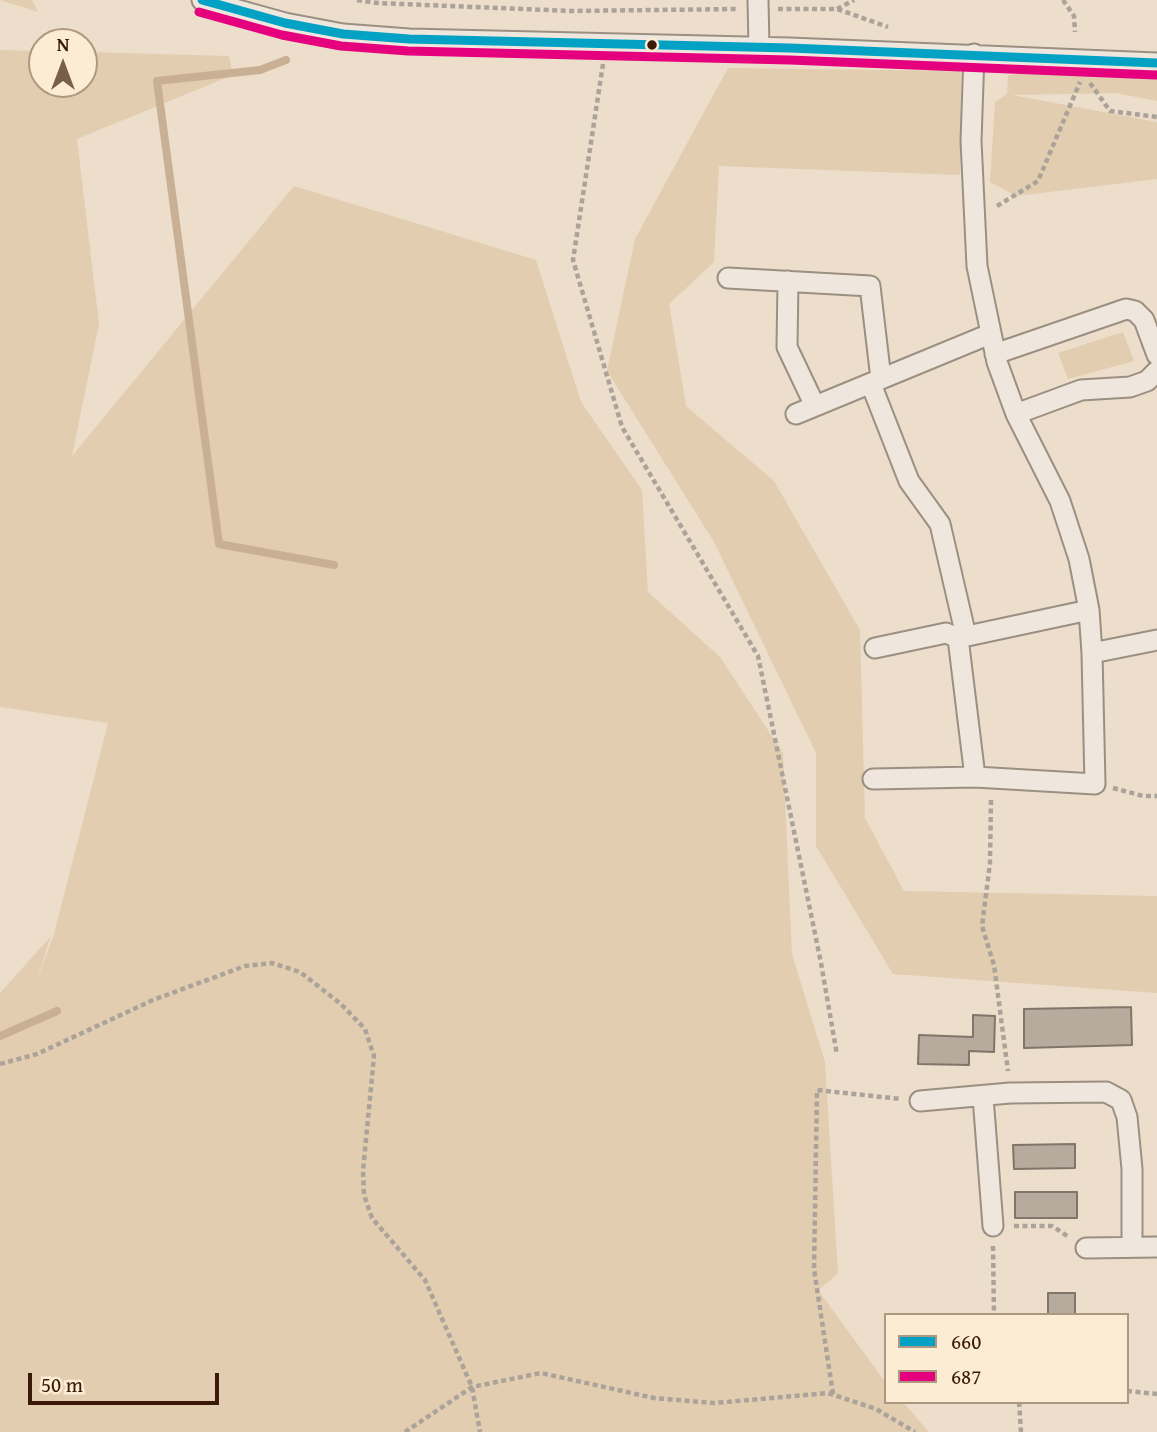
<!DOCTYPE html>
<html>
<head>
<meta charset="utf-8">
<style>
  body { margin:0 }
  #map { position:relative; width:1157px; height:1432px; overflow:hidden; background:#ecdeca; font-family:"Gentium Book Plus",serif }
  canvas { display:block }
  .legend { position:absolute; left:884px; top:1313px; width:245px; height:91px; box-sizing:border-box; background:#fcecd3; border:2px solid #af9882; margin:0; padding:9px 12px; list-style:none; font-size:21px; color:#3b1908 }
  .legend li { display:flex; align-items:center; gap:14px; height:35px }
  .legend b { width:35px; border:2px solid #af9882 }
  .north { position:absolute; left:28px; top:28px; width:70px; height:70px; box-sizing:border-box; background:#fcecd3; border:2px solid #af9882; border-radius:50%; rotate:0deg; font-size:19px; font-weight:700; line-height:28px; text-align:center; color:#3b1908 }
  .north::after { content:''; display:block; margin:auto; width:24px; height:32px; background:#795e4c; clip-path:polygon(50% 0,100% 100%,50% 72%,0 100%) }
  .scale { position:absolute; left:28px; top:1373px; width:191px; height:32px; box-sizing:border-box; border:4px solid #3b1908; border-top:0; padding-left:9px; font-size:21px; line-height:24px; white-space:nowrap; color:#3b1908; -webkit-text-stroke:5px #fcecd3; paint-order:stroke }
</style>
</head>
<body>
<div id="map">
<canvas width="1157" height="1432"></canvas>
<ul class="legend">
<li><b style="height:9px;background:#03a2c4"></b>660</li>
<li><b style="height:9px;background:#e5007d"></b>687</li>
</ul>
<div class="north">N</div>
<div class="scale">50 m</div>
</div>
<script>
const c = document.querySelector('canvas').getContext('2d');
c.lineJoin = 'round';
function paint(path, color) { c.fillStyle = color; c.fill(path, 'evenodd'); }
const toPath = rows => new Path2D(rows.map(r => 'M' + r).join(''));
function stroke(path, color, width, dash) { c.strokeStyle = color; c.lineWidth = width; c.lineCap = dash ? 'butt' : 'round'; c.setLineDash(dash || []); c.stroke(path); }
const green = toPath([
  [0,0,32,0,38,12],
  [0,50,42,51,42,84,84,84,84,52,229,56,233,75,77,139,99,324,72,456,294,186,536,260,581,402,642,490,648,592,720,657,783,753,792,954,825,1062,838,1274,818,1290,886,1383,886,1402,903,1402,929,1432,0,1432,0,993,51,936,36,983,54,934,108,723,0,707],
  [728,68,961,71,960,175,719,166,714,262,669,304,686,406,774,481,860,630,865,818,904,891,1157,896,1157,993,893,974,816,846,816,753,714,542,607,371,635,239],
  [1033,70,1157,78,1157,101,1116,93,1012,95,1157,122,1157,179,1016,196,990,182,995,102,1007,94,1008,76],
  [1123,332,1134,361,1068,379,1058,353]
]);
const stream = toPath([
  [286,60,260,70,157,81,219,544,334,565],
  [0,1036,57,1011]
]);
const building = toPath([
  [1131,1007,1132,1045,1024,1048,1024,1009,1131,1007],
  [973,1015,995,1016,994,1052,969,1051,969,1065,918,1064,919,1035,973,1037,973,1015],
  [1075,1144,1075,1168,1014,1169,1013,1145,1075,1144],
  [1015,1192,1077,1192,1077,1218,1015,1218,1015,1192],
  [1048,1293,1075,1293,1075,1315,1048,1315,1048,1293]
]);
const path = toPath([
  [357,0,378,3,572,11,737,9],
  [1063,0,1074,16,1075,32],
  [778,9,837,9,888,27],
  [837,9,854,0],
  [603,64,573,260,622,427,758,656,821,963,837,1055],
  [1090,83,1110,111,1157,117],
  [997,206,1038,181,1080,82],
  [1113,788,1143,796,1157,796],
  [991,800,990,863,982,926,994,965,1008,1071],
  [0,1064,37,1054,153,1000,245,966,272,963,300,972,341,1004,365,1029,374,1056,363,1171,364,1195,372,1218,425,1280,472,1387,480,1432],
  [1014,1226,1052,1226,1069,1237],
  [993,1246,994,1315],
  [1127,1391,1157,1394],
  [833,1394,814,1269,817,1090,901,1099],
  [1019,1402,1021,1432],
  [405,1432,472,1387,541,1373,654,1398,714,1403,828,1393,876,1409,915,1432]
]);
const minor = toPath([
  [202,0,285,23,343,34,409,39,790,48,1157,63],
  [758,0,759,47],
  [728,278,870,286,881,379],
  [788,281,787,347,815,406],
  [995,354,1126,309,1135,311,1144,320,1157,355],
  [871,384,909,481,940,524,966,636],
  [796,414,990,334],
  [1016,414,1081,390,1130,387,1147,381,1157,371],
  [958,638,975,777],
  [875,648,946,633,958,638,1089,610],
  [1092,653,1157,640],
  [873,779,975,777,1095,784,1092,653,1089,610,1079,559,1060,501,1016,414,997,362,977,266,971,141,974,54],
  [983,1097,993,1226],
  [920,1101,1010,1093,1106,1092,1121,1100,1127,1117,1132,1169,1132,1247],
  [1086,1248,1157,1247]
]);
const bus1 = toPath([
  [202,0,285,23,343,34,409,39,790,48,1157,63]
]);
const bus2 = toPath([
  [199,12,282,35,341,46,408,51,790,60,1156,75]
]);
const markers = [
  [652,45,6,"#3b1908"]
];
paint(green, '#e2cdb1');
stroke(stream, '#c9b095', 8);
paint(building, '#b7ab9d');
stroke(building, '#817569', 2);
stroke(minor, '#9b8f82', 23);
stroke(path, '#aba29a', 4.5, [5, 3.5]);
stroke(minor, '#efe7dd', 19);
stroke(bus1, '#03a2c4', 9);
stroke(bus2, '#e5007d', 9);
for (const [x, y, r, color] of markers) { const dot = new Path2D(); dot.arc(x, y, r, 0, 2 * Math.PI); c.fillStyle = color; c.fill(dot); stroke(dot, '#fcecd3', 2.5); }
</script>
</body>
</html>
